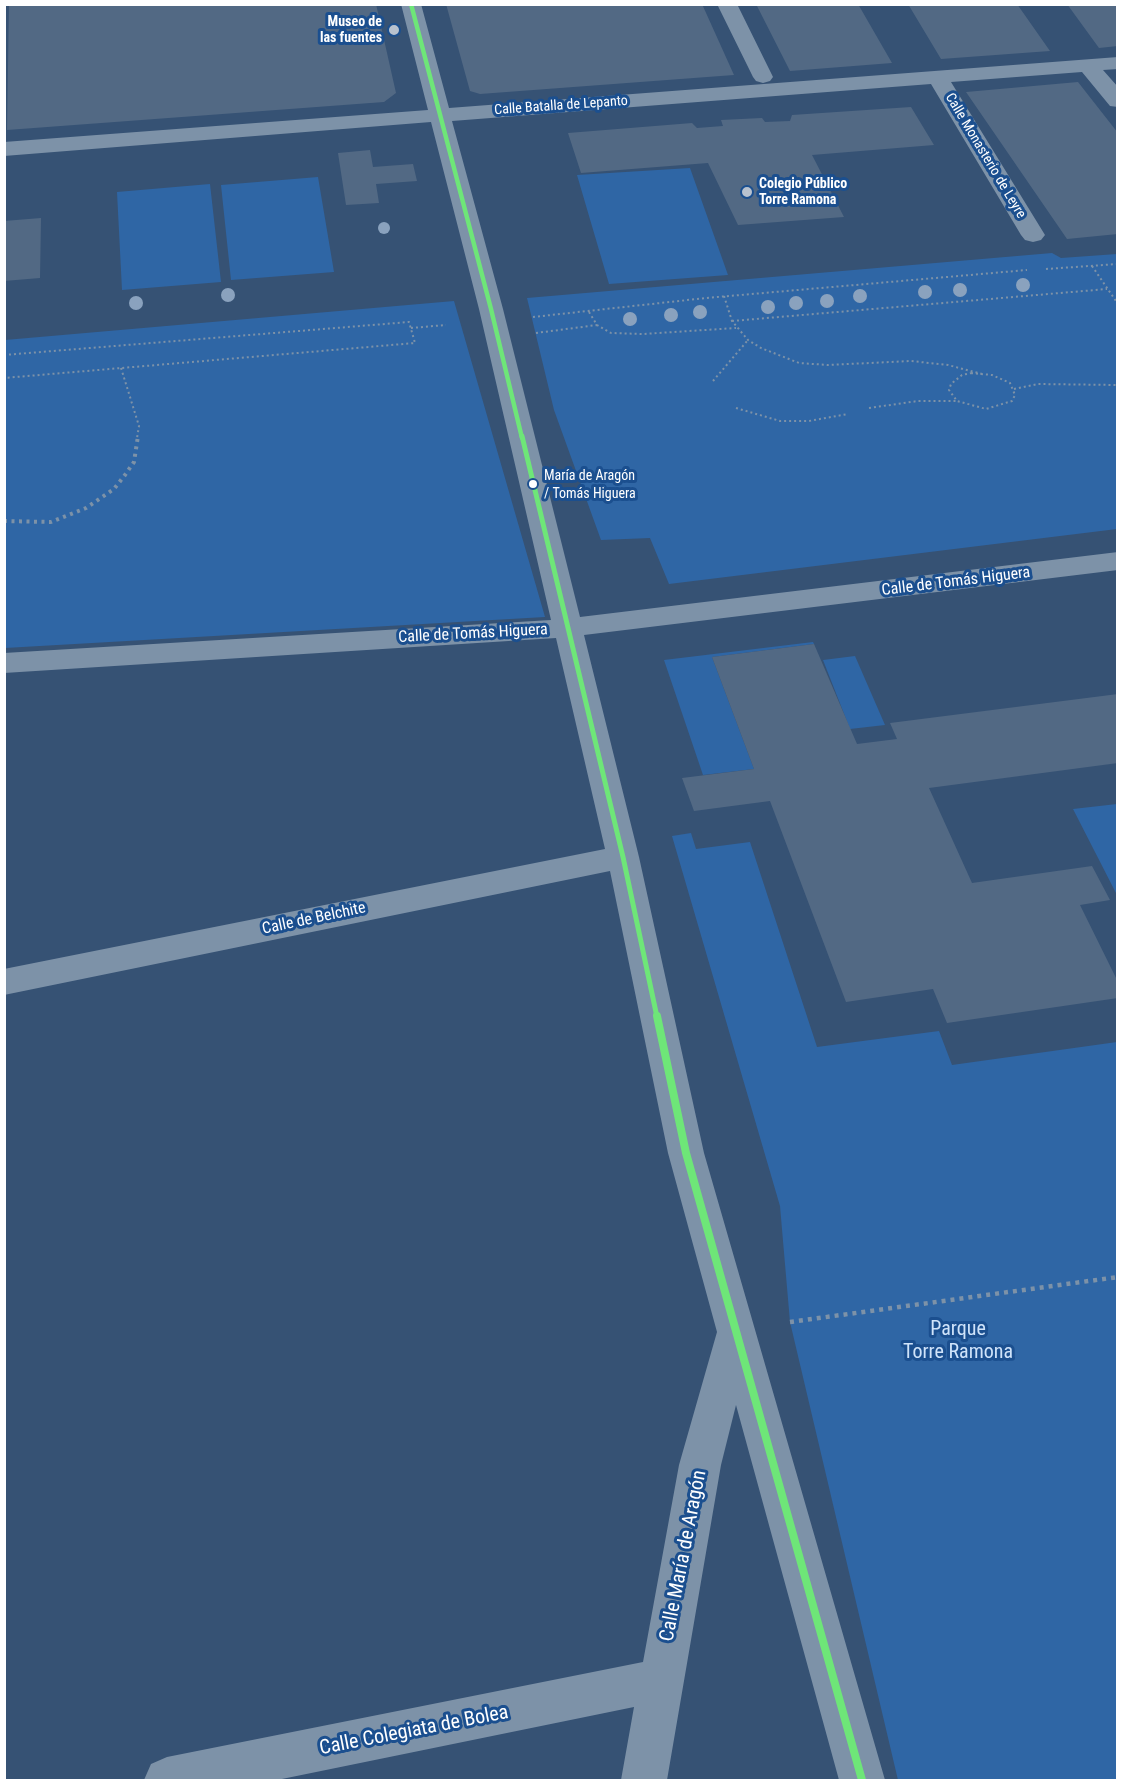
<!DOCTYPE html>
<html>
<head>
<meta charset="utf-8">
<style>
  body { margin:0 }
  #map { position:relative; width:1122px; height:1785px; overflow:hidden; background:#365274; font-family:"Roboto Condensed",sans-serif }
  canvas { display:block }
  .frame { position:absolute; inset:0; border:6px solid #fff; pointer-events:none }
</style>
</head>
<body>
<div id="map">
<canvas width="1122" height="1785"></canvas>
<div class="frame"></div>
</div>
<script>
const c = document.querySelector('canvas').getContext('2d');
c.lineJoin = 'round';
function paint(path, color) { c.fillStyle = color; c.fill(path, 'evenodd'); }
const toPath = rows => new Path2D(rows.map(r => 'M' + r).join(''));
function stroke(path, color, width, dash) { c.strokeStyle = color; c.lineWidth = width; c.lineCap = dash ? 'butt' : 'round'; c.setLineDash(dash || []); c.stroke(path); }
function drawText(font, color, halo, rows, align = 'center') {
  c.font = font + ' "Roboto Condensed",sans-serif'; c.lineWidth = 6; c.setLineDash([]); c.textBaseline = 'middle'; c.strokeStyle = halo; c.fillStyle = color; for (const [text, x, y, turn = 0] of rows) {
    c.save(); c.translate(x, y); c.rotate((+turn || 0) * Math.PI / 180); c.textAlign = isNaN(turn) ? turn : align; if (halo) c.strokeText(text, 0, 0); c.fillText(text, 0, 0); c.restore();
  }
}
const green = toPath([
  [690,168,728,275,609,284,577,175],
  [318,177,334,272,231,280,221,185],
  [210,184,221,282,122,290,117,192],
  [1052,253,1061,258,1117,254,1117,529,669,584,650,538,601,540,554,410,527,298],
  [454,301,545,617,5,648,5,340],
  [813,642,814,644,712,657,754,769,703,775,664,660],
  [855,656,885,725,850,729,823,660],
  [1117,804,1118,804,1117,895,1073,809],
  [691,833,696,849,750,842,817,1047,939,1031,952,1065,1117,1042,1117,1780,898,1780,790,1322,780,1206,672,836]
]);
const building = toPath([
  [9,4,376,4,396,93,384,102,7,130],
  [446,4,702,4,734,75,480,94,470,91],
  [756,4,858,4,892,63,790,71],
  [908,4,1017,4,1050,51,941,59],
  [1067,4,1118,4,1118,46,1099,48],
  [1078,82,1118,133,1118,234,1067,239,966,92],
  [911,107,934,145,812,155,844,217,738,225,708,163,581,173,568,133,692,123,697,128,723,126,721,120,762,118,765,122,790,121,792,115],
  [370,150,373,167,413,164,417,181,376,184,379,203,346,205,338,153],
  [41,218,40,278,4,281,4,221],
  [814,644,857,744,897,739,890,723,1118,694,1118,763,929,788,972,883,1092,866,1110,900,1080,905,1118,982,1118,998,947,1023,933,989,846,1002,770,801,694,811,682,778,754,769,712,657]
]);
const pathFar2 = toPath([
  [1092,266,1118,304],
  [1046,269,1118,264],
  [724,296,732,321,748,340,761,348,799,363,828,365,911,361,948,365,982,374],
  [589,312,597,325,611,333,643,334,736,328],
  [533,317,706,298,1027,270],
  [732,321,1107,289],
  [411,328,446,325],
  [536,333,597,325],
  [4,355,409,322,415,343,4,378],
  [121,368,139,426,137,438],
  [971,373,992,375,1010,383,1015,395,1012,401,986,409,957,401,949,390,951,384,962,375,971,373],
  [713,381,748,340],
  [1014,389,1038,384,1118,385],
  [736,408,780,421,809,421,848,414],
  [869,408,918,401,957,401]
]);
const pathFar1 = toPath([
  [4,521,51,522,86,508,114,489,125,475,134,462,138,436]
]);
const path = toPath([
  [790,1322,1118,1277]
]);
const minor = toPath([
  [401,4,421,4,449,108,1118,57,1118,69,1103,70,1118,87,1118,107,1110,106,1082,72,951,82,1045,235,1041,240,1033,242,1025,240,1021,235,931,84,452,121,503,309,580,617,1118,552,1118,570,584,635,639,857,704,1153,885,1780,839,1780,736,1405,721,1465,667,1780,621,1780,634,1707,277,1780,144,1780,151,1764,167,1757,643,1662,679,1465,717,1332,668,1153,610,871,4,995,4,969,605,849,556,638,4,673,4,653,551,620,479,309,431,122,4,156,4,142,428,110,401,4],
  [717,4,737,4,773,77,770,81,763,83,756,81,753,77,717,4]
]);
const bus1Far2 = toPath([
  [411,4,491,309,522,438]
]);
const bus1Far1 = toPath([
  [522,436,623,857,657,1017]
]);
const bus1 = toPath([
  [657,1016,686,1153,862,1780]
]);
const trees = [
  [384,228,6],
  [1023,285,7],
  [960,290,7],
  [925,292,7],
  [228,295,7],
  [860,296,7],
  [827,301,7],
  [136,303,7],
  [796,303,7],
  [768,307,7],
  [700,312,7],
  [671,315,7],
  [630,319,7]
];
const markers = [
  [394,30,6,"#b9c2ce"],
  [747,192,6,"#b9c2ce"],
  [533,484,5,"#fff"]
];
const farPoinames = [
  ["Museo de",382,22],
  ["las fuentes",382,38],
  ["Colegio Público",759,184,"left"],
  ["Torre Ramona",759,200,"left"]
];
const farStreetnames = [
  ["Calle Batalla de Lepanto",561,106,-4],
  ["Calle Monasterio de Leyre",985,156,59]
];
const busNames = [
  ["María de Aragón",544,476],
  ["/ Tomás Higuera",544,494]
];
const streetNames = [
  ["Calle de Tomás Higuera",956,582,-7],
  ["Calle de Tomás Higuera",473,634,-3],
  ["Calle de Belchite",314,919,-12]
];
const nearParknames = [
  ["Parque",958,1330],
  ["Torre Ramona",958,1353]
];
const nearStreetnames = [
  ["Calle María de Aragón",684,1556,-79],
  ["Calle Colegiata de Bolea",414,1731,-11]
];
paint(green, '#2f66a5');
paint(building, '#526984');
stroke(pathFar2, '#7d92a8', 2, [2, 3]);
stroke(pathFar1, '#7d92a8', 4, [3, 4.5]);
stroke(path, '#7d92a8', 4.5, [4, 5]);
paint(minor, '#7d92a8');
stroke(bus1Far2, '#6ee678', 4.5);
stroke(bus1Far1, '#6ee678', 5);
stroke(bus1, '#6ee678', 8);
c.fillStyle = '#8aa2be';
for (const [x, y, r] of trees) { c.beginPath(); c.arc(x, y, r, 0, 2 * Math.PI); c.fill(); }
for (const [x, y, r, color] of markers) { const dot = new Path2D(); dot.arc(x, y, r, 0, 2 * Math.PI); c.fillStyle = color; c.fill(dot); stroke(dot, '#1b4f8f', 2); }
drawText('bold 14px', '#fff', '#1b4f8f', farPoinames, 'right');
drawText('14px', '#fff', '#1b4f8f', farStreetnames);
drawText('14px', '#fff', '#1b4f8f', busNames, 'left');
drawText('16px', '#fff', '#1b4f8f', streetNames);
drawText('20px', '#cfe3fa', '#1b4f8f', nearParknames);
drawText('20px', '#fff', '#1b4f8f', nearStreetnames);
</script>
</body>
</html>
